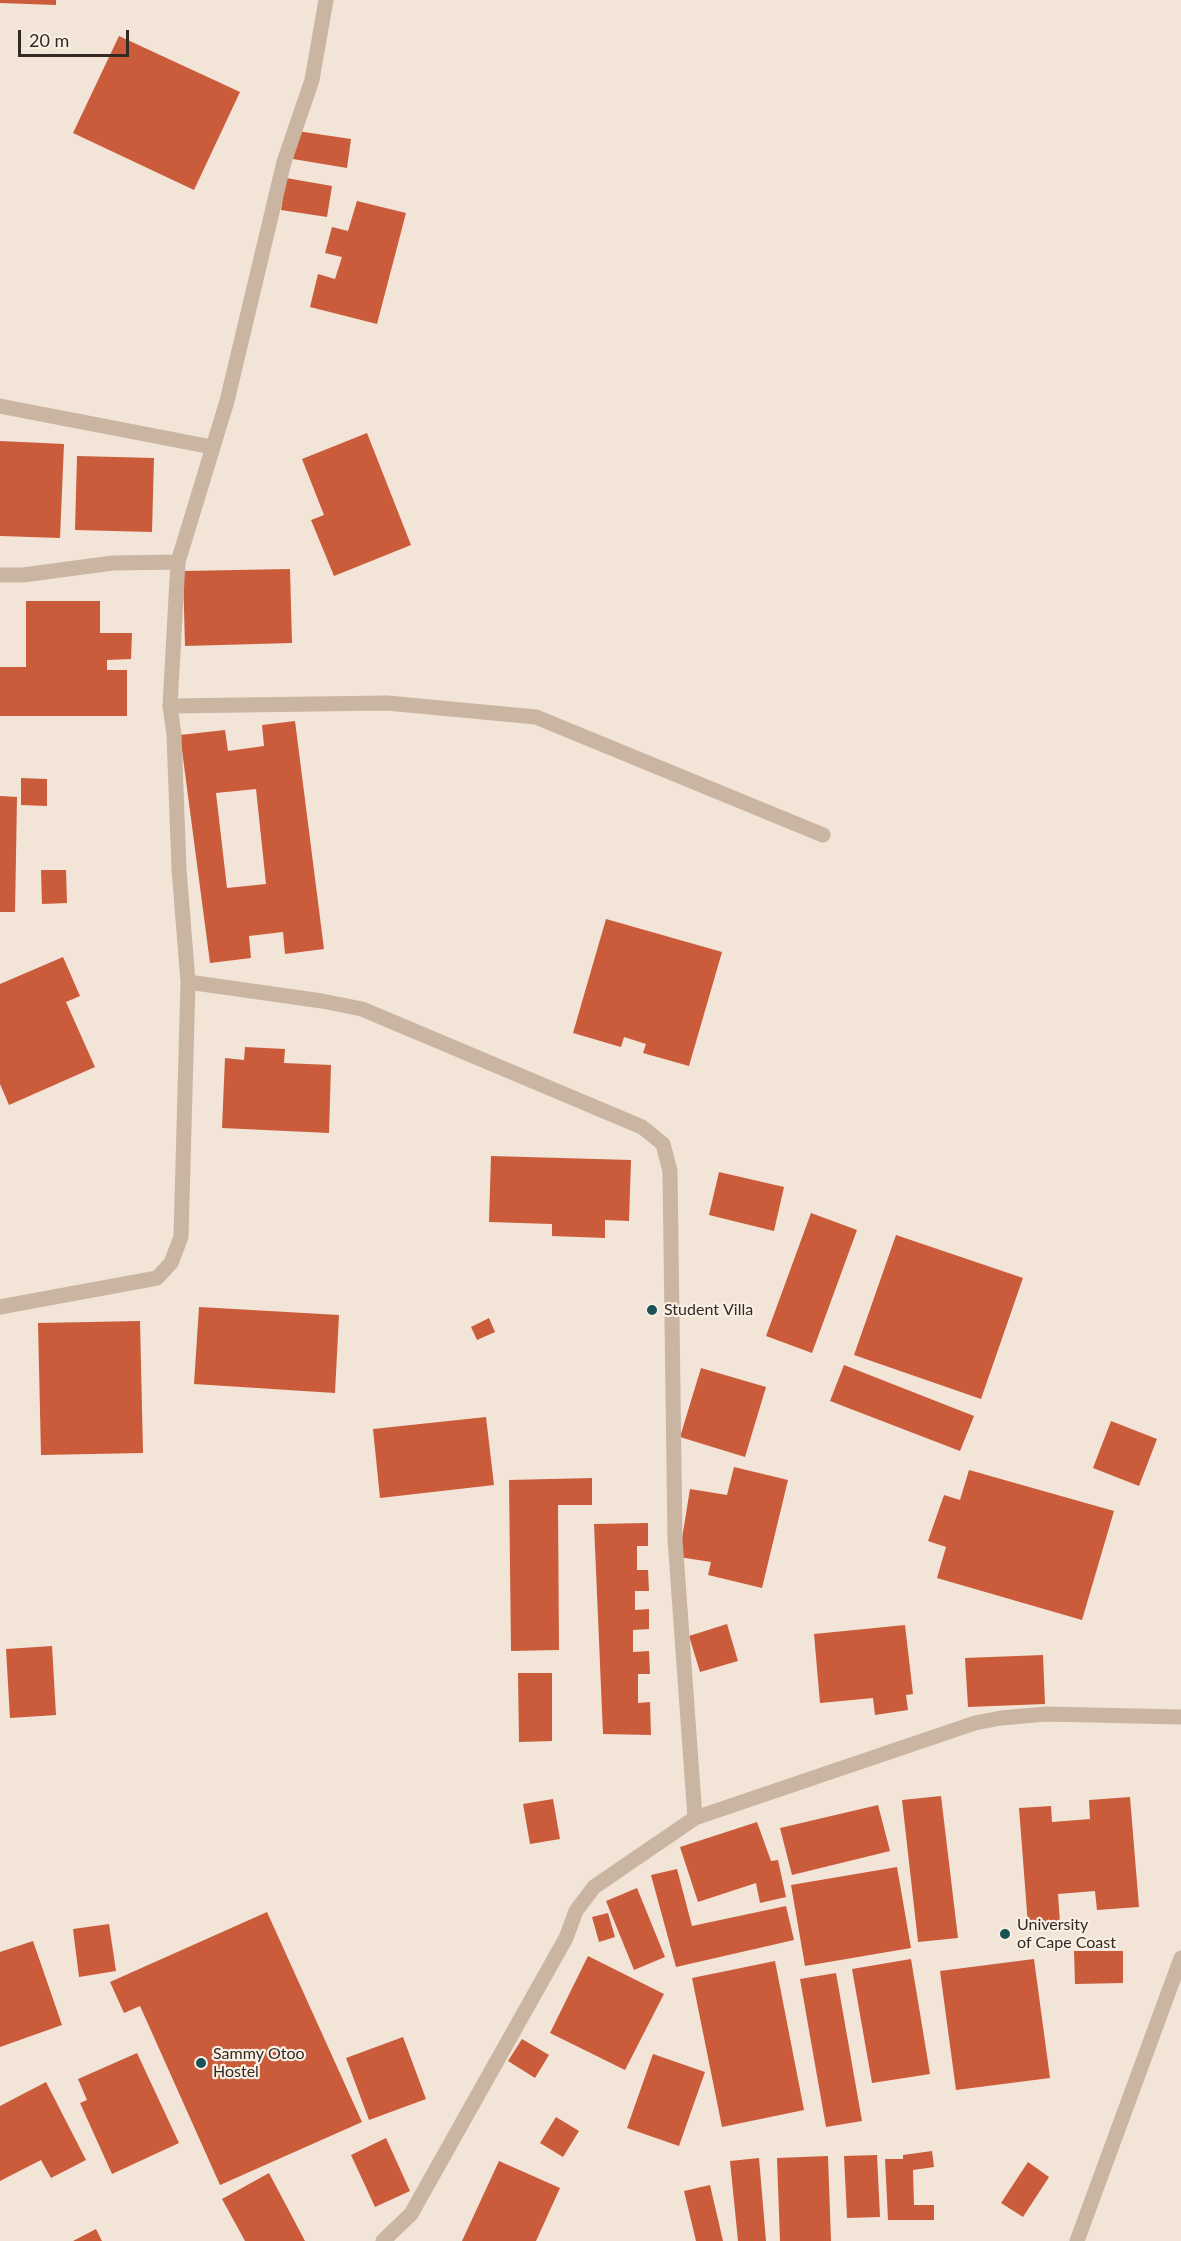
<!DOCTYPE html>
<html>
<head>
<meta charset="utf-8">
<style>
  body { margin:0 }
  #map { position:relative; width:1181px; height:2241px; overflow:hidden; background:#f2e4d6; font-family:Lato,sans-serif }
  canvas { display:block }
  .scale { position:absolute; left:18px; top:30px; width:111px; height:27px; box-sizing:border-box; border:3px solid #342a25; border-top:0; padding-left:8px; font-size:18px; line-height:21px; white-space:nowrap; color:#342a25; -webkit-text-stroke:4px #f9efe3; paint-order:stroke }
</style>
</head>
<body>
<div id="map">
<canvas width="1181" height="2241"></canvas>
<div class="scale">20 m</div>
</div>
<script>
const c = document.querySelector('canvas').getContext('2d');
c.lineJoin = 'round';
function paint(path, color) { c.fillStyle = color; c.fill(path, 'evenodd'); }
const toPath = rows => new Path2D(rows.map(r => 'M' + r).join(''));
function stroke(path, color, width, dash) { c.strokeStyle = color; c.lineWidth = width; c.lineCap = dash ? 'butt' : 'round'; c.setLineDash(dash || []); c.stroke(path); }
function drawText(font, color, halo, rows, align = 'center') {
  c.font = font + ' Lato,sans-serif'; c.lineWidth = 4.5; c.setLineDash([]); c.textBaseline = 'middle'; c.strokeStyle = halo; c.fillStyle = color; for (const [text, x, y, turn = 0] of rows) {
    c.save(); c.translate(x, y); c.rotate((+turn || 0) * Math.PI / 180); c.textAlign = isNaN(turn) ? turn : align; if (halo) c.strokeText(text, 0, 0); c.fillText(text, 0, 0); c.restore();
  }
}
const building = toPath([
  [0,0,56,0,56,5,0,3],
  [119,36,240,92,194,190,73,133],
  [297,131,351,139,347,168,293,159],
  [286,178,332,186,327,217,281,210],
  [357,201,406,213,377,324,310,307,318,274,335,279,342,257,325,253,332,227,348,231],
  [367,433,411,545,334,576,311,520,324,515,302,459],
  [0,441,64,444,60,538,0,536],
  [77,456,154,458,152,532,75,530],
  [290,569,292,643,185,646,183,571],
  [26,601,100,601,100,633,132,633,131,659,107,660,107,670,127,670,127,716,0,716,0,667,26,667],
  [295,721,324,949,285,954,283,932,249,936,251,958,210,963,180,735,225,730,228,751,264,746,262,725],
  [256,789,266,884,227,888,216,793],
  [21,778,47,779,47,806,21,805],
  [0,796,17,797,15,912,0,912],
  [41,870,66,870,67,903,42,904],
  [606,919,722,952,689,1066,643,1053,646,1044,624,1037,621,1047,573,1033],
  [63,957,80,996,66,1002,95,1067,9,1105,0,1084,0,984],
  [245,1047,285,1049,284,1063,331,1065,329,1133,222,1128,225,1058,244,1060],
  [491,1156,631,1160,629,1221,605,1220,605,1238,552,1236,552,1224,489,1222],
  [719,1172,784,1187,774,1231,709,1215],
  [811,1213,857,1230,812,1353,766,1336],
  [896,1235,1023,1278,981,1399,854,1355],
  [199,1307,339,1315,335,1393,194,1384],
  [489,1318,495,1332,477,1340,471,1327],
  [140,1321,143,1453,41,1455,38,1323],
  [844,1365,974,1416,960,1451,830,1401],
  [701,1368,766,1387,745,1457,680,1437],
  [486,1417,494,1485,380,1498,373,1429],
  [1111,1421,1157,1439,1139,1486,1093,1468],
  [734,1467,788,1480,762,1588,708,1575,711,1562,679,1557,690,1489,727,1495],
  [969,1470,1114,1511,1082,1620,937,1578,946,1547,928,1541,944,1495,960,1500],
  [592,1478,592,1505,558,1505,559,1650,511,1651,509,1480],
  [648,1523,648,1546,637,1546,637,1570,648,1570,649,1591,635,1591,635,1610,649,1609,649,1629,633,1630,633,1652,649,1651,650,1674,638,1674,638,1703,650,1702,651,1735,603,1734,594,1524],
  [727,1624,738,1661,700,1672,689,1636],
  [905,1625,913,1694,906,1695,908,1710,875,1715,873,1698,820,1703,814,1634],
  [52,1646,56,1715,10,1718,6,1649],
  [1043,1655,1045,1704,968,1707,965,1658],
  [518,1673,552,1673,552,1741,519,1742],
  [941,1796,958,1938,918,1942,902,1800],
  [1130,1797,1139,1907,1097,1910,1095,1891,1058,1894,1060,1923,1028,1925,1019,1808,1051,1806,1052,1822,1090,1819,1089,1800],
  [553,1799,560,1839,530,1844,523,1804],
  [878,1805,890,1851,792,1875,780,1828],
  [757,1822,771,1861,778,1860,786,1897,760,1903,756,1883,698,1902,680,1847],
  [897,1867,911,1948,805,1966,791,1885],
  [677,1869,692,1926,786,1906,794,1940,676,1967,651,1875],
  [637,1888,665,1957,634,1970,606,1901],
  [267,1912,362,2122,220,2185,140,2006,124,2013,110,1982],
  [608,1913,615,1937,599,1942,592,1917],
  [109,1924,116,1971,79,1977,73,1929],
  [33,1941,62,2025,0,2047,0,1952],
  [1074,1951,1123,1951,1123,1983,1075,1984],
  [588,1956,664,1994,625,2070,550,2033],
  [911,1959,930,2074,872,2083,852,1969],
  [1034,1959,1050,2078,956,2090,940,1971],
  [775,1961,804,2110,722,2127,692,1978],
  [836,1973,862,2121,826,2127,800,1979],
  [403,2037,426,2099,369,2120,346,2058],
  [522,2039,549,2055,535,2078,508,2061],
  [137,2053,179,2143,112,2174,80,2103,87,2100,78,2079],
  [653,2054,705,2072,679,2146,627,2128],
  [46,2082,86,2160,51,2178,41,2160,0,2181,0,2106],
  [556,2117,579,2131,563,2157,540,2143],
  [386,2138,410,2191,375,2207,351,2155],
  [932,2151,934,2167,913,2170,914,2205,934,2205,934,2220,888,2220,885,2159,903,2159,903,2155],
  [877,2155,880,2217,847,2218,844,2156],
  [828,2156,831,2241,780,2241,777,2158],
  [759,2158,766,2241,738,2241,730,2161],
  [499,2161,560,2188,536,2241,462,2241],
  [1028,2162,1049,2177,1023,2217,1001,2203],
  [269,2173,305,2241,245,2241,222,2199],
  [710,2185,723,2241,696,2241,684,2191],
  [96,2229,102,2241,73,2241]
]);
const minor = toPath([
  [0,406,212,447],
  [0,575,23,575,113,563,178,562],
  [170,706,387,703,536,717,823,835],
  [188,982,179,869,174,735,170,706,178,562,227,401,284,162,312,80,326,0],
  [0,1307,157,1278,171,1263,181,1237,188,982,322,1001,362,1009,642,1127,663,1144,670,1171,675,1539,695,1818],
  [383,2241,411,2214,566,1938,576,1911,594,1887,695,1818,975,1723,1001,1718,1046,1714,1181,1717],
  [1077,2241,1181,1958]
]);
const markers = [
  [652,1310,6,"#195357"],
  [1005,1934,6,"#195357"],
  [201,2063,6,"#195357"]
];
const poiNames = [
  ["Student Villa",664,1310],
  ["University",1017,1925],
  ["of Cape Coast",1017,1943],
  ["Sammy Otoo",213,2054],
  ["Hostel",213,2072]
];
paint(building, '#ca5c3c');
stroke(minor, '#cab4a2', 15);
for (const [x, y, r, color] of markers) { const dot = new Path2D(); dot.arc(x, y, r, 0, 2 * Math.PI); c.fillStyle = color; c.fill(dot); stroke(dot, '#f9efe3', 2); }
drawText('16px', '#342a25', '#f9efe3', poiNames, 'left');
</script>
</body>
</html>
